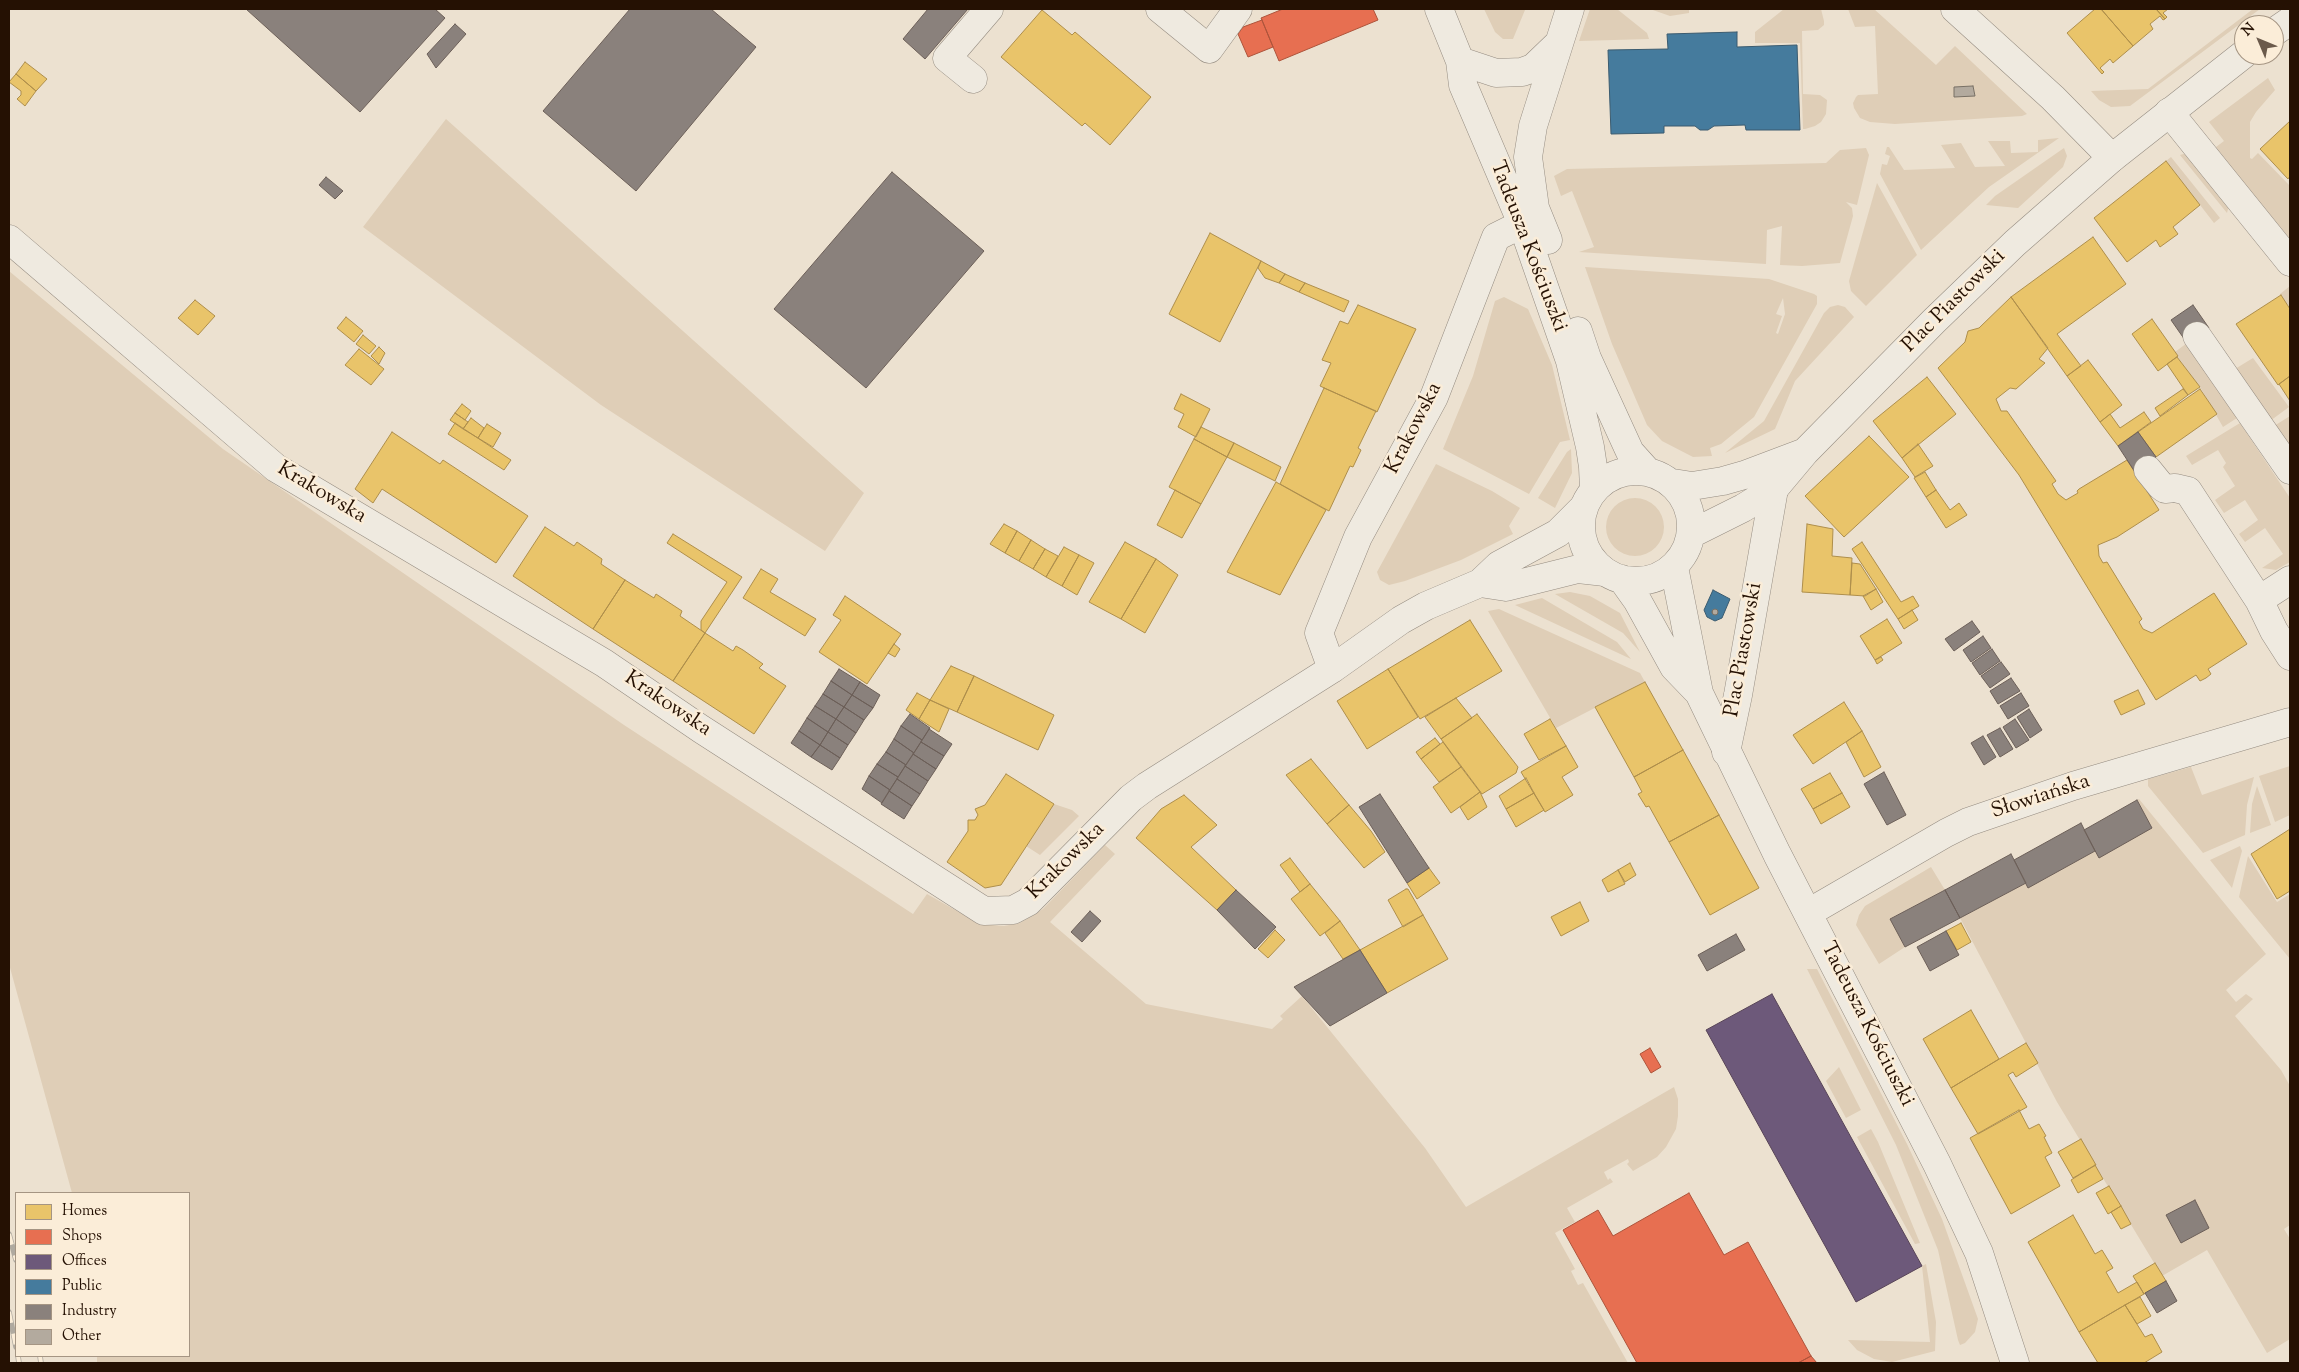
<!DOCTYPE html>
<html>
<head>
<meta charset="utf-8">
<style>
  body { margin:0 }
  #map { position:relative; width:2299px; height:1372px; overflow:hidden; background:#ece1d0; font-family:"Sorts Mill Goudy",serif }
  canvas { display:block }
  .frame { position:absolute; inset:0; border:10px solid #251103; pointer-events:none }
  .legend { position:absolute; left:15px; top:1192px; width:175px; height:165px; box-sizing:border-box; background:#fbedd8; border:1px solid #a59583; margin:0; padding:6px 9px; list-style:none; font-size:15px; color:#251103 }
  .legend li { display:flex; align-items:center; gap:10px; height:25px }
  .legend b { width:25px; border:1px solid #a59583 }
  .north { position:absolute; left:2234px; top:15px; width:50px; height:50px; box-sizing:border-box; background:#fbedd8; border:1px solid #a59583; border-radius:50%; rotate:315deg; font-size:14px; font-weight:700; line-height:20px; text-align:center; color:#251103 }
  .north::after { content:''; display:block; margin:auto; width:18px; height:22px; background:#6b5a4b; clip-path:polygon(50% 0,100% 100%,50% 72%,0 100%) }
</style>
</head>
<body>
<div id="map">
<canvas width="2299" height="1372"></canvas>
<div class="frame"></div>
<ul class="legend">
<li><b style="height:14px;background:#e9c46a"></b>Homes</li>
<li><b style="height:14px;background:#e76f51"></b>Shops</li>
<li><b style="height:14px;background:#6d597a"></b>Offices</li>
<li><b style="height:14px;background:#457b9d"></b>Public</li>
<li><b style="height:14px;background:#8a817c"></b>Industry</li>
<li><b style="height:14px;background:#b3aa9e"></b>Other</li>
</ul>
<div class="north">N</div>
</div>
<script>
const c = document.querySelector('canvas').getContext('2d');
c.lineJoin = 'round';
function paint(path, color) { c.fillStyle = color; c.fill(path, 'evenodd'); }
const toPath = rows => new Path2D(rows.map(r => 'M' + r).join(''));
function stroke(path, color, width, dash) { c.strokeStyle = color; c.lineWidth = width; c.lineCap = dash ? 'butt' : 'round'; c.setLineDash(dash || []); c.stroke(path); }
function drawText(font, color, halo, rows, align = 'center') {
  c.font = font + ' "Sorts Mill Goudy",serif'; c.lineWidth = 5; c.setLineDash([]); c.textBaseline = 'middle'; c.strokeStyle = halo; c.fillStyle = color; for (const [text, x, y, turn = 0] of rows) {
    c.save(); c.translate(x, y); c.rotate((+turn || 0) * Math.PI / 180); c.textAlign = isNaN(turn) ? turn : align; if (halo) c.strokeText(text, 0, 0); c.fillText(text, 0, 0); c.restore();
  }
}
const green = toPath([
  [1484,9,1525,10,1513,39,1503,39,1495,32],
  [1590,9,1617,9,1647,33,1649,39,1579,41],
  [1650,9,1689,9,1689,13,1670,16],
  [1784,9,1821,9,1824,21,1824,25,1818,30,1802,31,1803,94,1820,95,1827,100,1826,114,1821,122,1815,126,1805,129,1803,129,1800,43,1755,43,1755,32],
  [1848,9,1874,9,1936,65,1955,46,2027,114,2022,116,1895,124,1870,122,1860,118,1854,108,1853,103,1856,97,1858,95,1878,94,1875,26,1855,27],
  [1973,86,1975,95,1955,97,1954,87],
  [2253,9,2260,9,2130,106,2111,107,2099,100,2091,91,2148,89],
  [2268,78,2275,90,2256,112,2250,122,2250,158,2252,159,2258,153,2290,186,2290,248,2212,150,2224,141,2209,122],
  [446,119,864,493,825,551,601,405,363,227],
  [2059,138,1989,187,1921,250,1880,174,1882,164,1887,165,1890,156,1885,154,1887,147,1889,147,1904,170,1955,168,1941,145,1961,143,1975,167,2005,166,1988,141,2010,141,2011,153,2038,152,2038,140],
  [1866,148,1869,155,1857,205,1846,202,1852,208,1853,216,1840,263,1802,266,1780,265,1782,226,1767,230,1766,264,1579,252,1594,247,1572,191,1561,196,1554,176,1567,169,1826,163,1840,150],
  [2064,148,2067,156,2063,167,2018,208,1986,205,1995,196],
  [2190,152,2230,201,2227,213,2180,155],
  [2171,157,2220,218,2214,223,2166,161],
  [1877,183,1917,255,1866,306,1851,291,1849,281],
  [1585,267,1769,279,1814,294,1817,296,1817,304,1754,417,1721,444,1710,448,1712,456,1693,457,1662,441,1647,425,1612,344],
  [1783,298,1785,314,1778,334,1776,333,1782,316,1776,314],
  [9,271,223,449,624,725,913,914,927,894,980,924,1004,926,1020,923,1043,909,1105,845,1115,854,1050,922,1146,1004,1272,1029,1283,1019,1280,1016,1302,996,1425,1148,1466,1207,1674,1087,1678,1099,1678,1116,1676,1129,1666,1147,1657,1157,1633,1171,1627,1164,1629,1162,1628,1159,1604,1172,1608,1180,1610,1178,1613,1182,1567,1208,1575,1222,1555,1233,1575,1269,1571,1271,1578,1285,1583,1283,1628,1363,97,1363,97,1356,189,1356,189,1193,72,1193,9,964],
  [2290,286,2290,309,2280,294],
  [1504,297,1528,309,1552,365,1570,440,1560,442,1529,494,1443,449,1473,376,1495,301],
  [1838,305,1845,307,1854,317,1795,381,1775,429,1725,453,1764,421,1824,313,1830,307],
  [2187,343,2237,418,2223,427,2200,387,2177,357,2175,352],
  [2253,358,2289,407,2270,421,2235,369],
  [2290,416,2290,451,2274,426],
  [2240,423,2290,498,2290,562,2276,570,2262,568,2283,554,2265,528,2245,542,2239,534,2258,520,2245,500,2224,513,2215,500,2235,486,2223,467,2226,463,2218,450,2192,465,2186,456],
  [1571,449,1572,473,1555,508,1538,498,1567,452],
  [1436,464,1492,491,1520,508,1509,526,1513,534,1461,560,1405,581,1389,585,1380,580,1377,572],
  '1606 527a29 29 0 1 1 58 0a29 29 0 1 1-58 0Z',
  [1570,592,1590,596,1620,613,1640,652,1623,633,1555,594],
  [1542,598,1617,642,1631,659,1515,605],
  [1499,609,1640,673,1645,682,1556,728,1488,611],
  [2290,766,2290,815,2275,822,2259,776],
  [2191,767,2202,795,2254,777,2247,805,2245,835,2203,853,2148,786,2148,779],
  [2257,786,2271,825,2250,833,2252,804],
  [2139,799,2266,954,2226,990,2236,1002,2246,994,2253,999,2235,1016,2281,1070,2290,1086,2290,1225,2284,1229,2290,1239,2290,1339,2267,1353,2207,1250,2162,1276,2057,1102,1960,918,2026,883,2029,887,2095,851,2152,828,2137,800],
  [1054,804,1072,810,1079,816,1040,855,1026,846],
  [2240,846,2242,851,2232,888,2210,860],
  [2248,856,2277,902,2290,894,2290,959,2239,897],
  [1931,867,1945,890,1891,918,1905,947,1879,964,1856,925,1859,915,1865,906],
  [1807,969,1817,969,1907,1144,1942,1219,1978,1319,1975,1332,1965,1343,1960,1345,1958,1340,1938,1250,1896,1145],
  [1839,1067,1861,1110,1846,1118,1826,1081],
  [1871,1129,1878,1142,1920,1243,1915,1244,1857,1137],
  [1926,1264,1936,1322,1935,1351,1892,1362,1874,1359,1857,1350,1848,1340,1930,1342,1922,1266]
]);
const homes = toPath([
  [2095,9,2101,9,2133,46,2113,63,2110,59,2100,68,2104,72,2102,74,2067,33,2095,9],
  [2101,9,2156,9,2165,19,2163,20,2160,16,2150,24,2153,29,2133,46,2101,9],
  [2156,9,2168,9,2163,13,2167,17,2165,19,2156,9],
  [1042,10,1072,35,1075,32,1151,97,1110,145,1085,123,1082,126,1001,57,1042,10],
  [25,62,47,79,36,91,16,74,25,62],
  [16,74,36,91,25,106,17,99,21,95,21,91,9,82,16,74],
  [2290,121,2290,176,2288,179,2260,149,2290,121],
  [2166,161,2200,205,2173,227,2178,234,2160,247,2156,240,2127,262,2094,218,2166,161],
  [1210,233,1261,261,1220,342,1169,314,1210,233],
  [2093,237,2126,284,2057,334,2081,366,2067,376,2011,297,2093,237],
  [1261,261,1285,274,1279,283,1265,278,1258,268,1261,261],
  [1285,274,1305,283,1299,292,1279,283,1285,274],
  [1305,283,1349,301,1344,312,1299,292,1305,283],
  [2281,295,2290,309,2290,376,2278,385,2236,324,2281,295],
  [2011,297,2048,348,2039,359,2045,363,2016,389,2010,388,1996,399,2001,411,2007,411,2056,481,2052,484,2058,494,2066,500,2078,493,2077,491,2079,489,2127,460,2159,510,2117,537,2098,545,2099,556,2103,563,2107,562,2142,619,2139,622,2143,629,2152,633,2214,593,2247,644,2208,669,2211,674,2206,678,2200,681,2196,675,2156,700,2019,475,1938,368,1965,342,1968,331,1979,328,2011,297],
  [195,300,215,316,198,335,178,318,195,300],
  [1358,305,1416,329,1377,412,1320,386,1331,363,1322,360,1340,321,1348,324,1358,305],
  [346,317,363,331,354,342,337,328,346,317],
  [2152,319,2178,356,2158,371,2132,334,2152,319],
  [363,335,376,346,369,354,356,344,363,335],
  [379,347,385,353,379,364,371,356,379,347],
  [359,349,384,369,371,385,345,365,359,349],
  [2177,357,2200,387,2188,395,2167,364,2177,357],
  [2088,360,2122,405,2100,422,2067,376,2088,360],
  [2290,376,2290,401,2279,384,2290,376],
  [1927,377,1956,414,1902,458,1873,421,1927,377],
  [1324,388,1376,411,1358,448,1361,450,1353,467,1350,466,1329,511,1280,484,1324,388],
  [2183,389,2188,395,2160,416,2155,408,2183,389],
  [2200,389,2217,414,2156,457,2138,432,2200,389],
  [1181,394,1210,409,1196,437,1178,427,1184,414,1174,409,1181,394],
  [462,404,471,411,465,420,455,413,462,404],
  [2144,412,2151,422,2118,446,2100,422,2110,414,2120,428,2144,412],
  [455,413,468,422,463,429,450,420,455,413],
  [471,418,484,428,478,438,463,429,471,418],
  [455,423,511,460,504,470,448,434,455,423],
  [487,424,501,433,493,447,478,438,487,424],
  [1201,427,1234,443,1227,457,1194,439,1201,427],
  [392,432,440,464,443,460,528,516,496,563,382,489,373,503,355,489,392,432],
  [1869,436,1909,477,1844,537,1805,496,1869,436],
  [1194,439,1227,457,1201,504,1169,487,1194,439],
  [1234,443,1281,467,1275,481,1227,457,1234,443],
  [1918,444,1933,466,1915,477,1902,458,1918,444],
  [1925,472,1936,490,1926,497,1914,478,1925,472],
  [1276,482,1326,510,1280,595,1227,572,1276,482],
  [1175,490,1201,504,1182,538,1157,525,1175,490],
  [1936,490,1950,510,1959,503,1967,515,1946,528,1926,497,1936,490],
  [1004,524,1017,531,1005,553,990,544,1004,524],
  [1807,524,1833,529,1832,556,1852,558,1850,595,1802,592,1807,524],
  [545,527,574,546,577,542,602,559,601,564,625,580,593,629,513,576,545,527],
  [1017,531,1031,540,1019,561,1005,553,1017,531],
  [673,534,742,577,705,633,701,630,701,621,727,582,667,543,673,534],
  [1031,540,1045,549,1033,569,1019,561,1031,540],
  [1125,542,1156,559,1121,619,1089,602,1125,542],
  [1862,542,1901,602,1913,596,1919,606,1898,619,1852,549,1862,542],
  [1064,547,1079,555,1062,586,1046,577,1064,547],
  [1045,549,1058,556,1046,577,1033,569,1045,549],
  [1079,555,1094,563,1077,595,1062,586,1079,555],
  [1156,559,1178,575,1145,633,1121,619,1156,559],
  [1852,563,1860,564,1876,589,1865,596,1850,595,1852,563],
  [761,569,778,579,770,592,816,619,805,636,743,598,761,569],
  [625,580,654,598,656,594,682,611,680,616,705,633,673,681,593,629,625,580],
  [1876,589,1883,602,1871,610,1863,596,1876,589],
  [845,596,901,634,867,684,819,652,841,620,833,615,845,596],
  [1912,610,1918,620,1904,629,1898,619,1912,610],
  [1887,619,1902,643,1875,660,1860,636,1887,619],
  [1470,620,1502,671,1420,719,1388,669,1470,620],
  [705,633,733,651,736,646,743,650,763,664,759,668,786,686,754,734,673,681,705,633],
  [894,644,900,649,895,657,888,653,894,644],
  [1881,657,1883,660,1877,664,1875,660,1881,657],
  [951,666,974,676,957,712,930,700,951,666],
  [1388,669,1418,717,1367,749,1337,701,1388,669],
  [974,676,1054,715,1038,750,957,712,974,676],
  [1645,682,1683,750,1634,777,1595,707,1645,682],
  [2138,690,2145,704,2121,715,2114,701,2138,690],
  [917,693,930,700,919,719,906,710,917,693],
  [1456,698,1472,718,1441,739,1425,717,1456,698],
  [930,700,949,709,939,732,919,719,930,700],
  [1844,702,1862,731,1813,764,1793,735,1844,702],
  [1477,714,1518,767,1516,773,1482,794,1441,739,1477,714],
  [1550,719,1566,746,1539,760,1524,734,1550,719],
  [1862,731,1881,767,1864,777,1846,742,1862,731],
  [1435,738,1440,744,1421,759,1416,752,1435,738],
  [1443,742,1461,767,1439,782,1421,759,1443,742],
  [1566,746,1578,767,1562,777,1573,795,1545,812,1521,772,1566,746],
  [1683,750,1719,815,1669,842,1649,806,1646,807,1638,794,1642,792,1634,777,1683,750],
  [1311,759,1349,805,1327,824,1286,775,1311,759],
  [1461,767,1480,792,1451,813,1433,787,1461,767],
  [1830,773,1842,793,1813,809,1801,789,1830,773],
  [1006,774,1054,804,1001,885,985,888,947,862,968,831,968,820,975,820,978,815,975,809,985,805,1006,774],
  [1526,778,1534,793,1506,809,1499,796,1526,778],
  [1480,792,1487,807,1468,820,1460,807,1480,792],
  [1534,793,1544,810,1516,827,1506,809,1534,793],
  [1842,793,1850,807,1821,824,1813,809,1842,793],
  [1184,795,1217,825,1191,847,1236,890,1217,910,1136,838,1161,809,1184,795],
  [1349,805,1371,831,1385,852,1364,868,1327,824,1349,805],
  [1719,815,1759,888,1710,915,1669,842,1719,815],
  [2290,829,2290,891,2277,899,2251,854,2290,829],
  [1290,858,1310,884,1300,892,1280,865,1290,858],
  [1630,863,1636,875,1625,882,1618,870,1630,863],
  [1429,868,1440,883,1417,899,1407,883,1429,868],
  [1618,870,1625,884,1608,892,1602,880,1618,870],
  [1310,884,1340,921,1320,936,1291,899,1310,884],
  [1406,889,1408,889,1423,915,1403,927,1388,900,1406,889],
  [1580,902,1589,921,1561,936,1551,917,1580,902],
  [1423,915,1448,959,1387,993,1360,950,1423,915],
  [1340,921,1360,950,1343,959,1325,933,1340,921],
  [1961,923,1971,942,1957,950,1946,931,1961,923],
  [1275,930,1285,940,1268,958,1258,949,1275,930],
  [1971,1010,1999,1059,1951,1088,1923,1039,1971,1010],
  [2026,1043,2038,1063,2016,1077,2013,1072,2008,1075,2027,1107,1978,1134,1951,1088,2026,1043],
  [2019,1110,2029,1129,2039,1124,2046,1136,2044,1137,2052,1153,2045,1157,2060,1186,2011,1214,1970,1138,2019,1110],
  [2081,1139,2096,1165,2073,1178,2058,1152,2081,1139],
  [2095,1165,2103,1179,2078,1193,2071,1180,2095,1165],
  [2109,1186,2121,1206,2108,1214,2096,1193,2109,1186],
  [2121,1206,2131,1224,2121,1229,2111,1212,2121,1206],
  [2073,1215,2095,1254,2102,1250,2113,1268,2106,1272,2118,1293,2137,1282,2144,1294,2079,1332,2028,1242,2073,1215],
  [2155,1263,2166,1281,2144,1294,2133,1276,2155,1263],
  [2140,1297,2151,1316,2137,1324,2125,1305,2140,1297],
  [2125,1305,2145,1337,2152,1334,2162,1352,2144,1363,2098,1363,2079,1332,2125,1305]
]);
const shops = toPath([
  [1283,9,1373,9,1378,20,1279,61,1261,18,1283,9],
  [1262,20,1273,47,1248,57,1238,34,1243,27,1262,20],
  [1650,1048,1661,1067,1651,1073,1640,1054,1650,1048],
  [1689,1193,1724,1255,1748,1242,1811,1356,1798,1363,1637,1363,1563,1230,1598,1210,1613,1236,1689,1193],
  [1811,1356,1817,1363,1798,1363,1811,1356]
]);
const offices = toPath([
  [1772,994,1922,1266,1856,1302,1706,1030,1772,994]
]);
const public = toPath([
  [1737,32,1737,47,1797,45,1800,130,1746,130,1745,125,1714,126,1708,130,1700,130,1695,126,1664,126,1664,133,1611,134,1608,50,1668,49,1667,34,1737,32],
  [1713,590,1730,599,1722,618,1715,621,1707,617,1704,610,1713,590]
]);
const industry = toPath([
  [246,9,435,9,445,18,360,112,246,9],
  [630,9,711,9,756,47,636,191,543,111,630,9],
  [928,9,968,9,925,59,903,39,928,9],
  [455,24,466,34,436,68,427,54,455,24],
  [892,172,984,251,866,388,774,309,892,172],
  [326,177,343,191,335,199,319,185,326,177],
  [2193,305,2209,328,2187,343,2171,320,2193,305],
  [2138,432,2156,457,2135,472,2118,446,2138,432],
  [1972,621,1980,632,1954,651,1945,639,1972,621],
  [1983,636,1991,648,1971,662,1963,650,1983,636],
  [1992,649,2000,661,1980,675,1972,663,1992,649],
  [2001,662,2010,674,1990,688,1981,676,2001,662],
  [839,669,860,682,852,695,831,681,839,669],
  [2011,678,2020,691,1998,704,1990,691,2011,678],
  [831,681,852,695,844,707,823,694,831,681],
  [860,682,880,695,873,708,852,695,860,682],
  [2021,693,2029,706,2008,719,2000,706,2021,693],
  [823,694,844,707,836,719,815,706,823,694],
  [852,695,873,708,864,720,844,707,852,695],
  [815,706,836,719,828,732,807,718,815,706],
  [844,707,864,720,856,733,836,719,844,707],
  [2029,709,2042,730,2030,738,2017,717,2029,709],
  [910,714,930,728,922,740,901,726,910,714],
  [807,718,828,732,820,745,799,731,807,718],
  [836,719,856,733,848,745,828,732,836,719],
  [2015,719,2029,740,2016,748,2003,727,2015,719],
  [901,726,922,740,914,753,894,739,901,726],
  [2000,728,2013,749,2000,757,1987,735,2000,728],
  [929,729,952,744,944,756,921,742,929,729],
  [799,731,820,745,811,757,791,743,799,731],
  [828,732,848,745,840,758,820,745,828,732],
  [1983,736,1996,757,1984,765,1971,743,1983,736],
  [894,739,914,753,906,765,886,752,894,739],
  [921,742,944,756,936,769,913,754,921,742],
  [820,745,840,758,832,770,811,757,820,745],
  [886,752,906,765,898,777,877,764,886,752],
  [913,754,936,769,928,781,905,766,913,754],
  [877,764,898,777,890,790,869,776,877,764],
  [905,766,928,781,920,794,897,779,905,766],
  [1884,772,1906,815,1887,825,1864,784,1884,772],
  [869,776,890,790,882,803,862,789,869,776],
  [897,779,920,794,912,806,889,791,897,779],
  [889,791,912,806,904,819,881,804,889,791],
  [1380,794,1429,868,1407,883,1359,807,1380,794],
  [2137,800,2152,828,2099,858,2084,830,2137,800],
  [2081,823,2095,851,2028,888,2014,860,2081,823],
  [2011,854,2026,883,1960,918,1945,890,2011,854],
  [1236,890,1276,927,1255,949,1217,910,1236,890],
  [1945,890,1960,918,1905,947,1890,919,1945,890],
  [1090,911,1101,921,1082,942,1071,932,1090,911],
  [1946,931,1959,955,1930,971,1917,947,1946,931],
  [1736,934,1745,950,1707,971,1698,955,1736,934],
  [1360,950,1387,993,1330,1026,1294,987,1360,950],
  [2195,1200,2209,1228,2181,1243,2166,1215,2195,1200],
  [2166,1281,2177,1301,2157,1313,2145,1293,2166,1281]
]);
const building = toPath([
  [1973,86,1975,96,1954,97,1954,87,1973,86],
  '1712 612a3 3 0 1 1 6 0a3 3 0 1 1-6 0Z'
]);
const minor = toPath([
  [1160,9,1209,49,1238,9],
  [1955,9,2053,98,2112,158],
  [973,79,947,58,989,9],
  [2169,112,2290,262],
  [9,239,276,468,604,663,701,729,984,911,1013,910,1028,902,1131,798,1147,786,1332,669,1401,620,1426,606,1480,583,1499,565,1558,533,1583,508],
  [2197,336,2290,470],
  [2148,470,2161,486,2165,489,2175,488,2188,491,2259,600,2274,631,2290,656],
  [1480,583,1506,587,1578,569,1605,572],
  [2259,600,2290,580],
  [1332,669,1319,633,1358,537,1434,397,1492,247,1496,237,1516,227,1533,227,1544,235],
  [1726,752,1738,695,1774,489],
  [1808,913,1946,833,1968,822,2073,786,2290,722]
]);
const tertiary = toPath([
  [1439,9,1460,61,1463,85,1523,226,1570,361,1590,447,1593,467,1594,490],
  [2274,32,2290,21],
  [1460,61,1496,73,1522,72,1533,68,1558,44],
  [1548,240,1535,208,1528,157,1533,126,1570,9],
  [1578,331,1587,358,1630,452,1648,472],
  '1581 526a55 55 0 1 1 110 0a55 55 0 1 1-110 0Z',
  [1673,483,1692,486,1723,481,1744,475,1805,452],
  [1691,534,1743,508,1774,489,1805,452,1934,321,2015,243,2112,158,2244,54],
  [1674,567,1699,693,1777,854,1937,1164,1979,1253,2015,1363],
  [1622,579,1637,600,1674,667,1699,693]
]);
const rail = toPath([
  [9,1234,16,1260],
  [9,1312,16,1347],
  [18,1356,19,1363],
  [40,1356,41,1363]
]);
const streetNames = [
  ["Tadeusza Kościuszki",1527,247,69],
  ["Plac Piastowski",1955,302,-45],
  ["Krakowska",1415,429,-63],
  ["Krakowska",321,494,31],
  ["Plac Piastowski",1745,650,-80],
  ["Krakowska",667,705,34],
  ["Słowiańska",2041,798,-18],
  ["Krakowska",1067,862,-45],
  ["Tadeusza Kościuszki",1866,1025,63]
];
paint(green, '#dfceb7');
paint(homes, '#e9c46a');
stroke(homes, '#ae8e4b', 1);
paint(shops, '#e76f51');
stroke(shops, '#ad533a', 1);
paint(offices, '#6d597a');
stroke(offices, '#574356', 1);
paint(public, '#457b9d');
stroke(public, '#3b5b6f', 1);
paint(industry, '#8a817c');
stroke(industry, '#6c5f58', 1);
paint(building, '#b3aa9e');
stroke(building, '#787065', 1);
stroke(minor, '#958c81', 29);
stroke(tertiary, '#958c81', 29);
stroke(minor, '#efeae0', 28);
stroke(tertiary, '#efeae0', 28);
stroke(rail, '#b0aaa0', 5.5);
stroke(rail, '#fbedd8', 4, [11]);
drawText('21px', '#251103', '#fbedd8', streetNames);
</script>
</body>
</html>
